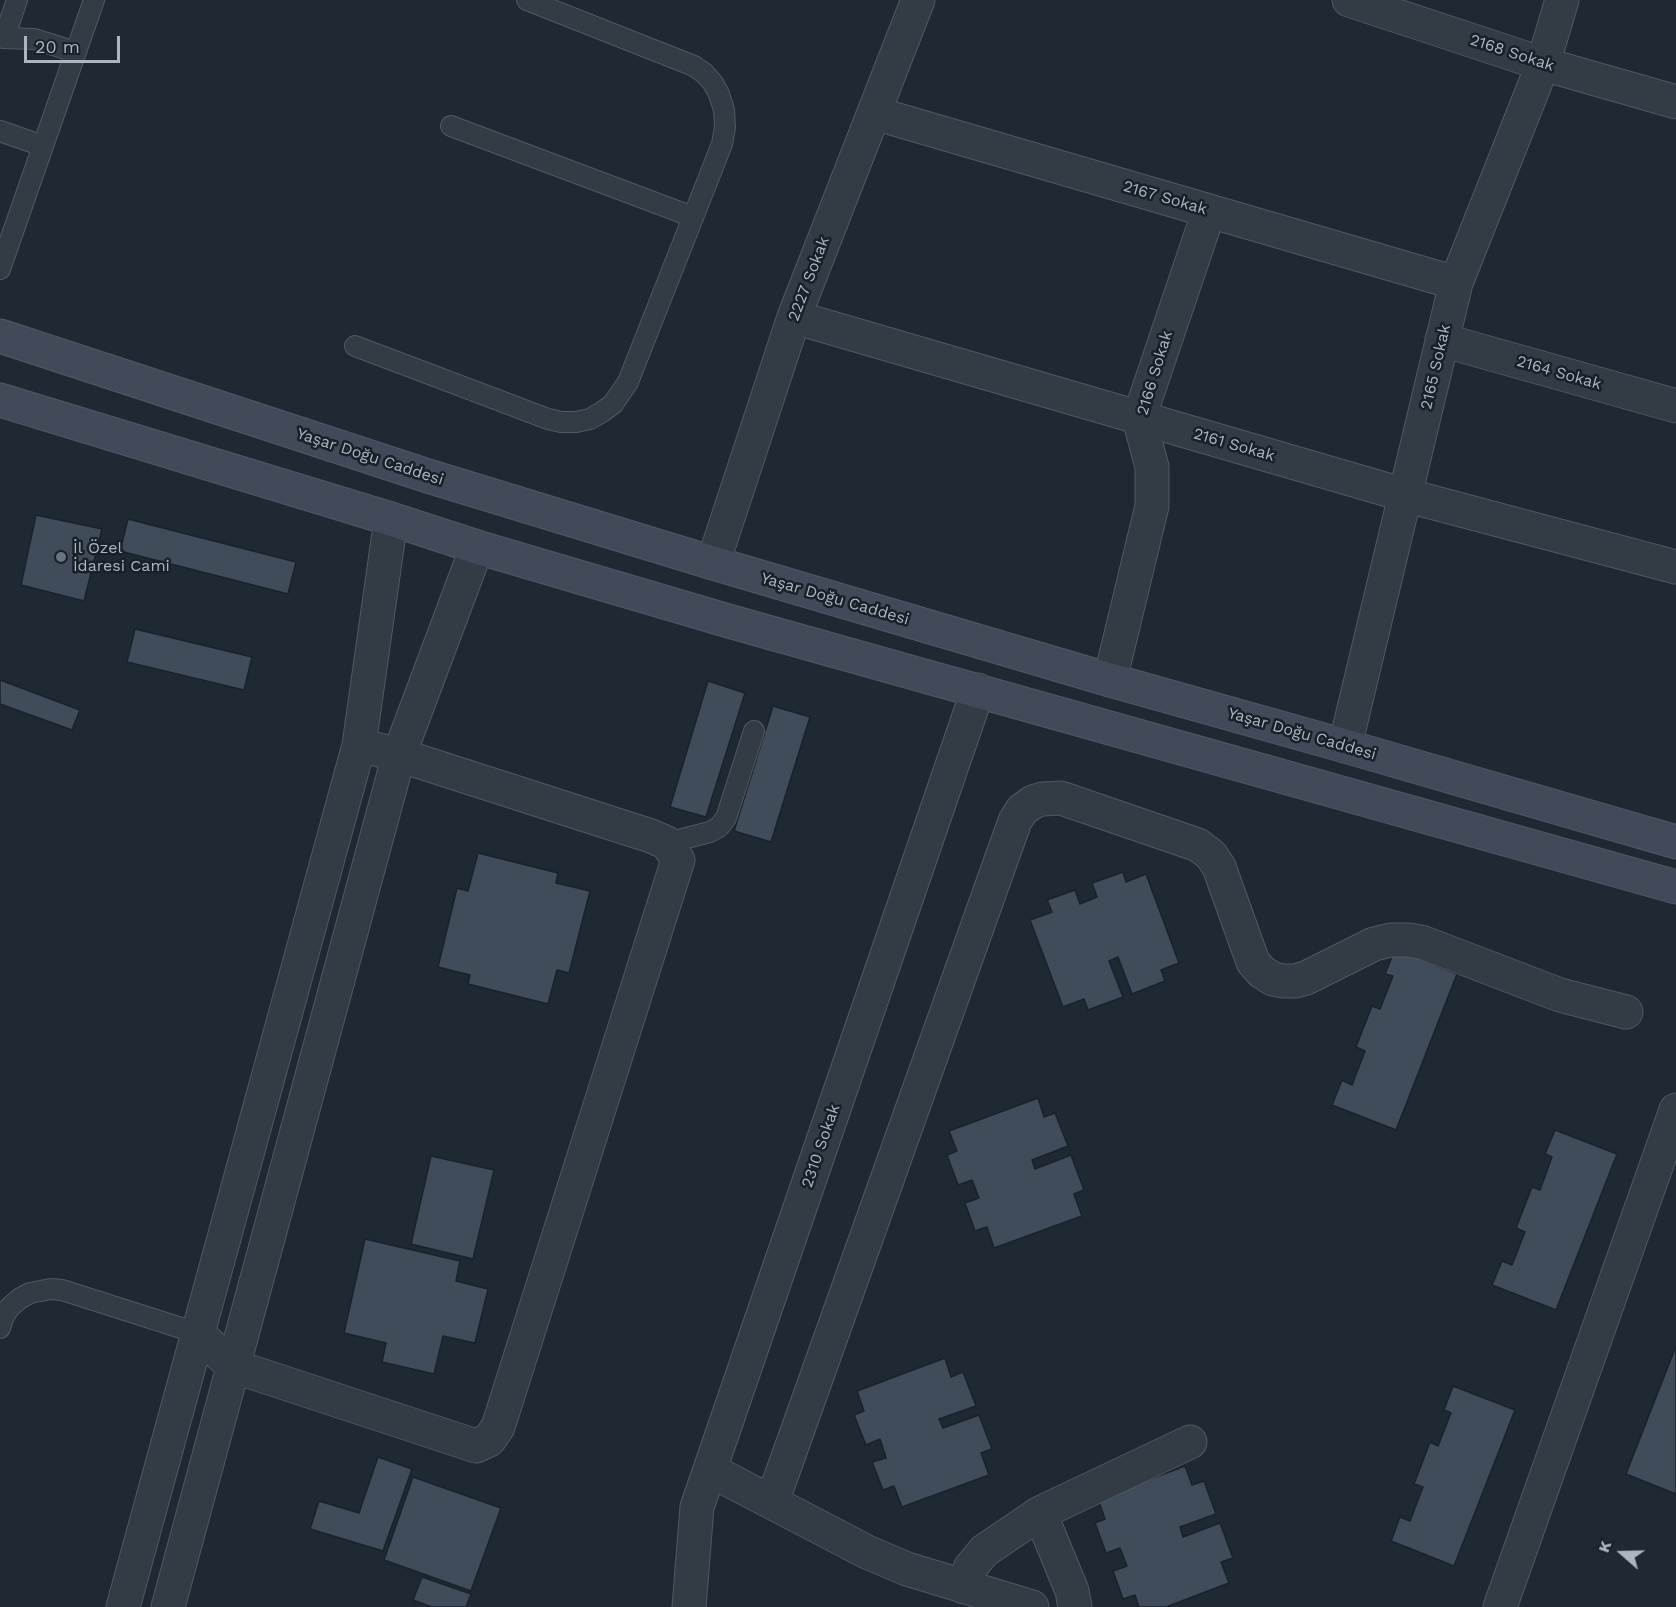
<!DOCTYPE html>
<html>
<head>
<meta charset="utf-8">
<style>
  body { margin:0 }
  #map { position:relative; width:1676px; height:1607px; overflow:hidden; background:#1f2934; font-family:"Work Sans",sans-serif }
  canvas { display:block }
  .north { position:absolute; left:1592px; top:1523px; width:60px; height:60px; -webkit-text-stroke:4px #182029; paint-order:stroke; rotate:290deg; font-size:16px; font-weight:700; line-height:24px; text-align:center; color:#acb6c2 }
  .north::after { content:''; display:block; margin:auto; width:21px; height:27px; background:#acb6c2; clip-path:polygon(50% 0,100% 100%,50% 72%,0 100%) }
  .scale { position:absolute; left:24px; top:36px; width:96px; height:27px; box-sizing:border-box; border:3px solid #acb6c2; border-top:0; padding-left:8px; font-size:18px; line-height:21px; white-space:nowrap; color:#acb6c2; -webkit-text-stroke:4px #182029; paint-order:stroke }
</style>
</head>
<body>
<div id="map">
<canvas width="1676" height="1607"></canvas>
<div class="north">K</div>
<div class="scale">20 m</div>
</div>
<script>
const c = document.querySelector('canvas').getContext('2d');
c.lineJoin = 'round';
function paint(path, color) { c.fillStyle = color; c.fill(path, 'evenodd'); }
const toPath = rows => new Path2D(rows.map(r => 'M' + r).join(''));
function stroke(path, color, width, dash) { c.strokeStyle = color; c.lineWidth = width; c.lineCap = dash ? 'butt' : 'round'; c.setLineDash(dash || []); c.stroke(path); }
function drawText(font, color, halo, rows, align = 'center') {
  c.font = font + ' "Work Sans",sans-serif'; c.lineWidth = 5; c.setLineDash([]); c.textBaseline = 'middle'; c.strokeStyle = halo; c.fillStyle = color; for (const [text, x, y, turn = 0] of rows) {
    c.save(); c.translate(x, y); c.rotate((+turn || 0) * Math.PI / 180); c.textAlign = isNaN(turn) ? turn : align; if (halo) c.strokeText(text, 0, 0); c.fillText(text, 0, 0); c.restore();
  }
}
const building = toPath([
  [36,515,102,529,84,601,21,585,36,515],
  [128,519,296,562,288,594,120,551,128,519],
  [135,629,252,657,244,690,127,662,135,629],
  [0,680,80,710,72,730,0,704,0,680],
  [708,681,745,693,706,817,670,807,708,681],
  [773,706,810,717,771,842,734,831,773,706],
  [478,853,558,873,556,883,590,891,569,973,557,970,548,1004,468,984,470,975,438,967,457,888,468,891,478,853],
  [1123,872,1126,882,1146,874,1179,963,1161,970,1165,981,1132,994,1118,957,1109,961,1123,997,1088,1010,1084,999,1063,1007,1030,920,1052,912,1047,900,1075,890,1080,904,1097,897,1092,883,1123,872],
  [1395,949,1457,974,1396,1130,1332,1105,1342,1080,1352,1085,1365,1051,1356,1047,1372,1006,1380,1009,1393,976,1385,974,1395,949],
  [1038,1098,1044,1117,1055,1113,1068,1146,1032,1160,1035,1169,1071,1155,1084,1190,1074,1194,1082,1216,994,1248,987,1227,975,1231,965,1203,979,1198,972,1180,958,1185,947,1155,957,1151,949,1131,1038,1098],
  [1555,1130,1617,1154,1556,1310,1492,1285,1502,1261,1512,1265,1525,1232,1516,1228,1532,1187,1540,1190,1552,1157,1545,1154,1555,1130],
  [431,1156,494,1170,473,1259,411,1244,431,1156],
  [365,1239,460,1261,456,1281,488,1289,475,1343,443,1336,434,1374,382,1362,386,1343,344,1333,365,1239],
  [1676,1346,1676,1494,1626,1474,1676,1346],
  [945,1358,951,1377,963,1372,976,1406,939,1419,943,1428,979,1415,992,1449,981,1453,989,1475,902,1507,894,1486,883,1490,872,1462,886,1458,880,1439,866,1445,854,1415,864,1411,857,1391,945,1358],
  [1453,1386,1515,1410,1454,1566,1391,1541,1400,1517,1410,1521,1423,1487,1414,1484,1430,1442,1438,1446,1451,1413,1444,1410,1453,1386],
  [378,1457,412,1469,383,1551,310,1529,319,1501,359,1513,378,1457],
  [1185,1466,1192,1485,1204,1481,1216,1514,1180,1527,1183,1537,1220,1523,1233,1558,1221,1562,1229,1583,1166,1607,1139,1607,1135,1595,1123,1599,1113,1571,1127,1566,1120,1548,1106,1553,1095,1523,1105,1519,1098,1499,1185,1466],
  [413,1477,501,1508,471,1591,384,1560,413,1477],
  [422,1577,471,1594,466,1607,432,1607,413,1600,422,1577]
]);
const service = toPath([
  [0,37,4,38,34,39,76,52],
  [4,38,17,0],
  [451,126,693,217],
  [0,131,43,146],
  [0,269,94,0],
  [355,346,548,419,561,422,576,422,590,419,602,412,613,404,628,382,722,144,725,127,724,110,719,94,713,83,704,73,694,66,527,0],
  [667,843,710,832,719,827,726,818,754,731],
  [0,1328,3,1318,9,1308,19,1299,30,1293,51,1289,62,1290,197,1333]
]);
const minor = toPath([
  [1349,0,1543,64,1676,102],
  [874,113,1456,283],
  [794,317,1405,495,1676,567],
  [1442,340,1676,406],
  [713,563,794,317,918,0],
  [1110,680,1152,506,1152,467,1139,418,1209,211],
  [1345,746,1456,283,1543,64,1562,0],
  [197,1333,233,1366,476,1446,489,1440,498,1427,678,860,667,843,651,836,399,755,359,745],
  [710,1470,867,1552,907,1569,1032,1607],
  [772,1502,1015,821,1022,810,1033,802,1042,799,1061,798,1198,845,1211,855,1219,867,1253,962,1262,972,1273,979,1284,981,1295,981,1306,978,1374,944,1391,940,1409,940,1424,943,1560,995,1626,1012],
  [1040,1513,1072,1591,1075,1607],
  [964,1587,970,1568,984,1551,1040,1513,1190,1442],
  [123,1607,359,745,391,519],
  [168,1607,399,755,477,547],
  [689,1607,697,1507,978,690],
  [1500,1607,1676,1110]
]);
const secondary = toPath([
  [0,336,428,476,713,563,1110,680,1345,746,1676,842],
  [0,400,391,519,477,547,732,622,1676,887]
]);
const markers = [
  [61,557,6,"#6b7280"]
];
const streetNames = [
  ["2168 Sokak",1512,53,18],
  ["2167 Sokak",1165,198,16],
  ["2227 Sokak",809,279,-69],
  ["2165 Sokak",1436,367,-77],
  ["2166 Sokak",1155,373,-73],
  ["2164 Sokak",1559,373,16],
  ["2161 Sokak",1234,445,16],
  ["Yaşar Doğu Caddesi",370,457,18],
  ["Yaşar Doğu Caddesi",835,599,16],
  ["Yaşar Doğu Caddesi",1302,734,16],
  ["2310 Sokak",821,1146,-71]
];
const poiNames = [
  ["İl Özel",73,548],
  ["İdaresi Cami",73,566]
];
paint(building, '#404c59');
stroke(building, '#1a222b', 1.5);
stroke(service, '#505963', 22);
stroke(minor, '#505963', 35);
stroke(secondary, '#505963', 35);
stroke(service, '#333b45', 20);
stroke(minor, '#333b45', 33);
stroke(secondary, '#414a58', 33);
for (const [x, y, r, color] of markers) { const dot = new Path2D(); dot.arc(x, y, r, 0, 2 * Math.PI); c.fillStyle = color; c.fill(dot); stroke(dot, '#182029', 2); }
drawText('16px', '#acb6c2', '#182029', streetNames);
drawText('16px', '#acb6c2', '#182029', poiNames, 'left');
</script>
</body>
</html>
